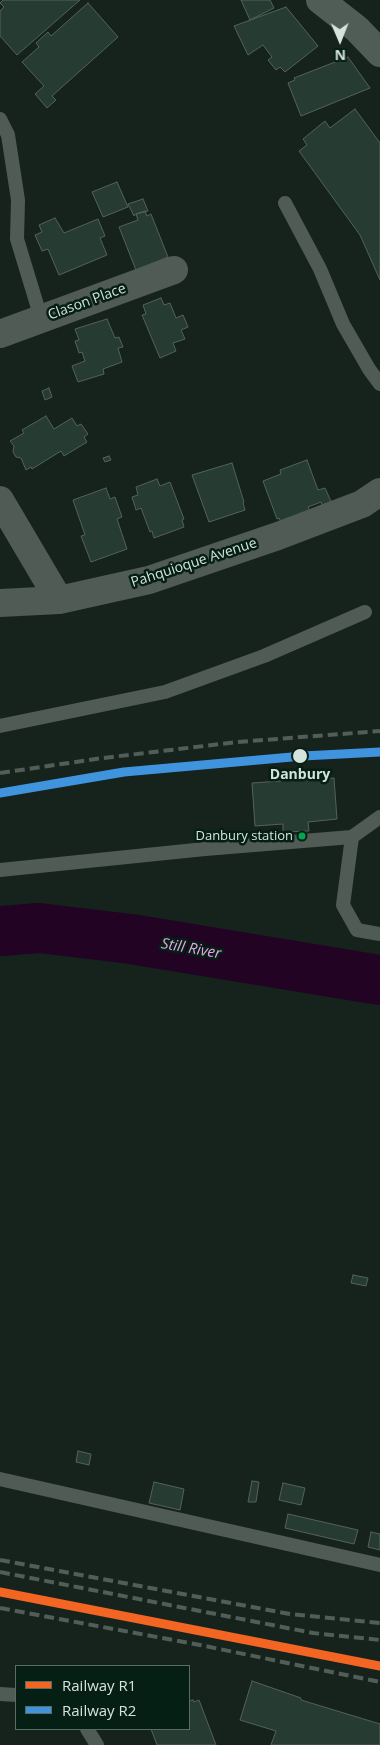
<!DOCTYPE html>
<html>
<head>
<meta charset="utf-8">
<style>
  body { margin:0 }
  #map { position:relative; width:380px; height:1745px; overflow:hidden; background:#16231d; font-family:"Open Sans",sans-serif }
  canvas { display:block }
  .legend { position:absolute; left:15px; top:1665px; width:175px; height:65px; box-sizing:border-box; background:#061f14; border:1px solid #586d64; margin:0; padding:6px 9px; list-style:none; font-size:15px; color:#d4e3db }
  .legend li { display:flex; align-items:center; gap:10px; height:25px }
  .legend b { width:25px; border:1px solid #586d64 }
  .north { position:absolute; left:315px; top:15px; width:50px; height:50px; -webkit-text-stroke:4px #061f14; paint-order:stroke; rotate:179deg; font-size:14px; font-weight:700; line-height:20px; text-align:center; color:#d4e3db }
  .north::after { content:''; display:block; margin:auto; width:18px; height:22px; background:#d4e3db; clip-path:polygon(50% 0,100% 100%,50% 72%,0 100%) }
</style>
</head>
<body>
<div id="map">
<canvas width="380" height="1745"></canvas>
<ul class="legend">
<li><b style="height:6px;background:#f26522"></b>Railway R1</li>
<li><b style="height:6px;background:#4094de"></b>Railway R2</li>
</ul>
<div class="north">N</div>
</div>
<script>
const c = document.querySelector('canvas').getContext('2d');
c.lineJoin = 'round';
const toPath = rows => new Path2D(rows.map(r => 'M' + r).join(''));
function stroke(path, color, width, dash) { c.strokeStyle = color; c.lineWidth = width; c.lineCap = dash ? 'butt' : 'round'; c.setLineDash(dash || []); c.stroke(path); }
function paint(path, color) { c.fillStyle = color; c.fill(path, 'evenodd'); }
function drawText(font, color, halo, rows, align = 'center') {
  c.font = font + ' "Open Sans",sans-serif'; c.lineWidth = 5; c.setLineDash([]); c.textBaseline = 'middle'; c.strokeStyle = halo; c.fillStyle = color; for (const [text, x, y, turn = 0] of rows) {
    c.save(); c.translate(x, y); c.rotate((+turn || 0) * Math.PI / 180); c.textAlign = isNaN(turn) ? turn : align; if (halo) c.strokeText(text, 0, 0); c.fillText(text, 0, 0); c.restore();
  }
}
const river = toPath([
  [0,931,39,928,131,939,380,980]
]);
const building = toPath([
  [3,0,80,0,17,55,0,36,0,11,4,7,0,3,3,0],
  [241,0,270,0,274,8,250,20,241,0],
  [88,3,118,37,52,96,56,100,47,108,35,94,44,86,22,62,39,47,36,43,48,32,51,36,88,3],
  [286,7,318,46,285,72,280,67,276,70,268,60,272,57,263,45,248,55,234,26,286,7],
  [348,57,370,88,301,116,288,83,295,80,294,78,348,57],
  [355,109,380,143,380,280,360,235,299,151,307,145,303,139,325,121,330,128,355,109],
  [117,182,128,207,103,217,92,192,117,182],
  [143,199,148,211,136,214,134,216,128,204,143,199],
  [145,211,147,216,151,214,168,257,136,270,119,227,138,220,136,214,145,211],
  [55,218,64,233,98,219,105,236,100,238,107,255,59,275,48,249,42,251,35,235,42,232,39,225,55,218],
  [161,298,164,305,170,303,176,318,183,315,188,327,181,330,185,339,173,343,176,351,160,358,142,315,146,314,143,305,161,298],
  [107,319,115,338,119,337,123,347,118,348,122,362,103,369,104,374,78,382,72,366,85,361,82,352,79,353,75,341,79,340,75,329,107,319],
  [49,388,52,397,45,400,42,391,49,388],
  [46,416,54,429,72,418,77,426,81,424,88,434,84,437,87,442,64,456,61,451,32,469,31,467,26,470,21,458,16,457,13,452,14,446,10,441,24,433,22,430,46,416],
  [109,456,111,460,105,462,103,458,109,456],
  [307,460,318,490,325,488,333,506,324,510,321,502,308,507,311,514,282,524,279,518,277,519,263,481,281,474,280,470,307,460],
  [232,463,244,502,243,503,245,510,209,522,192,475,232,463],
  [157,479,160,486,170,482,184,519,182,520,184,527,154,538,152,531,150,532,141,508,136,510,132,497,138,495,136,487,157,479],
  [106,488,110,499,115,497,122,517,117,519,127,549,91,562,81,536,85,535,73,500,106,488],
  [306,777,306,780,334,778,337,819,308,822,309,831,283,832,283,824,255,826,252,783,281,781,281,778,306,777],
  [353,1275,368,1278,366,1286,351,1283,353,1275],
  [78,1451,91,1454,89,1465,76,1462,78,1451],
  [252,1481,259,1482,256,1502,248,1502,252,1481],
  [154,1482,184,1489,180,1510,149,1503,154,1482],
  [283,1483,305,1488,301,1505,279,1500,283,1483],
  [288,1514,358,1530,354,1544,285,1528,288,1514],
  [371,1532,380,1534,380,1550,368,1547,371,1532],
  [252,1681,301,1698,301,1700,380,1724,380,1745,271,1745,276,1731,240,1720,252,1681],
  [193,1700,194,1702,199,1700,216,1745,157,1745,151,1729,189,1729,189,1701,193,1700]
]);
const lane = toPath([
  [0,119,8,135,18,200,17,239,41,318],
  [285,203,320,269,343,324,369,369,380,384],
  [0,726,165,692,264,656,365,612],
  [352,837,343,905,357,930,380,934],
  [0,870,205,849,352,837,380,817],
  [0,1479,380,1565],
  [0,1694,16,1695],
  [87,1729,97,1745]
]);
const street = toPath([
  [0,334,174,270],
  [0,500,59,600],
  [0,603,59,600,149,580,278,536,362,504,380,492]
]);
const secondary = toPath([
  [320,0,357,29,380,53]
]);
const rail = toPath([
  [303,756,380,752],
  [0,773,103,758,238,742,380,731],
  [0,1560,290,1614,380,1623],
  [0,1572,313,1633,380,1640],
  [0,1592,380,1666],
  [0,1608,200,1645,380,1682]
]);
const rail1 = toPath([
  [0,1592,380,1666]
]);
const rail2 = toPath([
  [0,793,124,772,303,756,380,752]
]);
const markers = [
  [300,756,8,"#d4e3db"],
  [302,836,4.5,"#00a651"]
];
const busNames = [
  ["Danbury station",293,836]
];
const streetNames = [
  ["Clason Place",87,302,-20],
  ["Pahquioque Avenue",194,563,-18]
];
const stopNames = [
  ["Danbury",300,775]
];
const waterNames = [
  ["Still River",191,949,10]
];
stroke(river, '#220324', 50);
paint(building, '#263c33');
stroke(building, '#55615b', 1);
stroke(lane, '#515b56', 14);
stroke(street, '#515b56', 28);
stroke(secondary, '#505d57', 28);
stroke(rail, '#525d58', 4, [10, 5]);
stroke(rail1, '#f26522', 9);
stroke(rail2, '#4094de', 9);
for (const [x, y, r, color] of markers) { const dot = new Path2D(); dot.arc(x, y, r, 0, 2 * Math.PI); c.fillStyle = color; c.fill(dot); stroke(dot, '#061f14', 2); }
drawText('13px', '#d4e3db', '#061f14', busNames, 'right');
drawText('14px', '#d4e3db', '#061f14', streetNames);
drawText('bold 14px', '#d4e3db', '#061f14', stopNames);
drawText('italic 15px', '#e7a4e8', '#061f14', waterNames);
</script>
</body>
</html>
